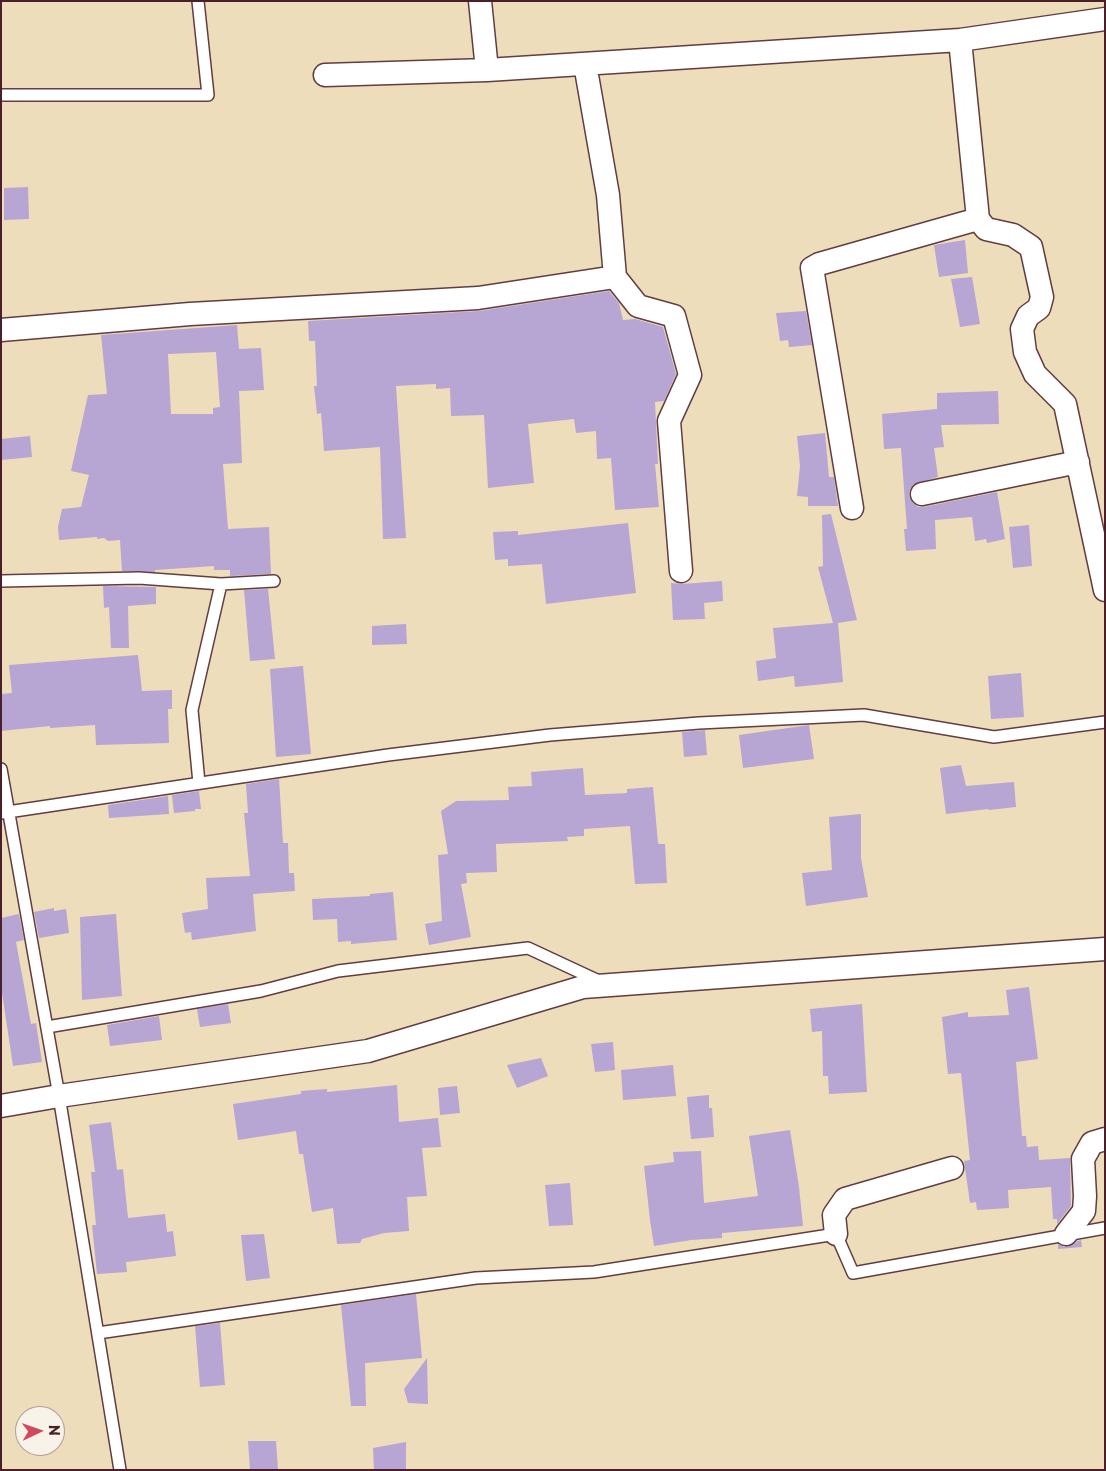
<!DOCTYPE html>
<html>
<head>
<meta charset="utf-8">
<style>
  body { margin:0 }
  #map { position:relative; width:1106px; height:1471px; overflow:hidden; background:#edddbb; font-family:"Playpen Sans",sans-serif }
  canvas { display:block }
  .frame { position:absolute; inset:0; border:2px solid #4a1f2b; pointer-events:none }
  .north { position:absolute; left:15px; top:1406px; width:50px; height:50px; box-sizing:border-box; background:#f7f3e8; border:1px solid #b29e9c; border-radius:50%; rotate:87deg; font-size:14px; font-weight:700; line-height:20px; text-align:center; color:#4a1f2b }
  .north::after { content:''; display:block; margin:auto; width:18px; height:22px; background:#d1495b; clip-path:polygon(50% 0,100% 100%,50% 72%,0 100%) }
</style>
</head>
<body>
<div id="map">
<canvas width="1106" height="1471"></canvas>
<div class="frame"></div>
<div class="north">N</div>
</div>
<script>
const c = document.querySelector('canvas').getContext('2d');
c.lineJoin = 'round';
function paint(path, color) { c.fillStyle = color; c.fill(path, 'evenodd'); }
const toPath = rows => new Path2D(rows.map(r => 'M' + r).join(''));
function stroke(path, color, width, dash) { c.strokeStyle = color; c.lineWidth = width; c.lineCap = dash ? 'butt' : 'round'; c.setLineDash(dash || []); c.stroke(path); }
const building = toPath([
  [28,187,29,219,4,220,4,188],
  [965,240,968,273,939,277,934,245],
  [972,277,980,324,960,327,951,279],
  [609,291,619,303,623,320,635,319,663,327,676,374,664,401,655,402,658,464,655,464,659,507,615,510,611,458,597,459,596,431,576,433,574,419,528,424,534,483,488,488,484,415,451,416,450,388,436,389,436,384,396,386,406,538,383,539,380,447,324,451,321,413,317,414,314,386,317,386,315,341,309,341,308,321,479,311],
  [806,311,812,345,789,347,788,340,780,341,776,313],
  [237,325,239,349,261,348,264,390,239,391,242,463,223,464,228,529,269,527,271,574,230,576,230,570,214,570,214,566,155,570,155,572,122,571,120,540,108,541,104,538,97,539,97,537,59,540,58,527,62,509,81,507,89,475,71,471,88,395,107,394,101,335],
  [216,352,220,407,213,408,213,414,171,414,168,354],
  [998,391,999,424,941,425,944,447,934,448,938,477,914,484,910,489,909,496,913,503,918,507,924,507,997,492,1005,539,987,543,986,539,975,541,972,517,935,520,936,549,906,551,904,529,907,529,901,448,884,449,882,414,937,409,937,393],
  [825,433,829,477,834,477,838,506,808,506,808,497,797,496,800,466,797,436],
  [30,436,32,457,1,460,1,439],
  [831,514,857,620,838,623,843,682,795,687,794,676,758,681,756,661,776,658,773,628,833,623,818,567,823,566,822,515],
  [628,523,636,593,546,604,542,564,508,566,508,559,495,560,493,532,518,531,518,535],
  [1029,525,1032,566,1013,568,1009,527],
  [722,581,723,601,704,603,705,619,673,620,671,583,682,584],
  [103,586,156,587,156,604,128,606,129,648,111,648,109,607,104,608],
  [268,589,275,659,250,661,244,590],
  [406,624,407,644,372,645,372,626],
  [138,655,142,691,172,690,172,709,168,709,169,743,96,745,95,725,50,728,50,726,1,731,1,694,12,693,9,665],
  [303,666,311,754,276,757,270,669],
  [1021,673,1024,717,991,719,988,676],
  [809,725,814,759,743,768,739,735],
  [705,730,707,755,684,757,682,732],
  [961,765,966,786,1014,782,1016,807,989,810,988,809,946,814,940,768],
  [583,768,585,795,627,793,627,789,653,787,658,843,659,844,665,844,667,883,635,884,630,826,584,829,584,836,567,837,568,841,496,844,497,872,466,873,467,883,461,884,471,937,429,945,425,924,442,921,438,855,448,854,441,811,456,801,509,800,508,787,532,786,531,772],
  [279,779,283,843,288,843,289,873,294,873,295,891,253,894,256,931,192,940,191,932,185,933,182,913,208,909,206,878,250,876,244,813,248,813,246,784],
  [199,791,201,809,195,809,195,811,174,813,172,795],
  [168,796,169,814,109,818,108,805],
  [861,814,861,858,868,897,806,906,802,873,832,870,829,817],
  [393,892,397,940,351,944,351,941,338,942,337,919,313,920,312,899,370,896,370,894],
  [54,908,54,911,66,909,69,933,39,938,34,912],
  [19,914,24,940,16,942,31,1024,36,1023,42,1062,13,1066,1,986,1,918],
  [116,914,122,996,82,1000,80,917],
  [1029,987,1038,1059,1016,1062,1022,1136,1026,1136,1027,1147,1038,1146,1039,1160,1070,1158,1071,1206,1057,1224,1057,1219,1053,1219,1051,1187,1008,1190,1009,1208,977,1210,976,1202,970,1203,964,1161,970,1160,961,1073,948,1074,942,1017,968,1012,968,1017,1009,1015,1006,990],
  [228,1004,231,1023,200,1027,197,1009],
  [862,1004,867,1092,829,1094,828,1076,823,1076,822,1031,812,1032,810,1009],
  [159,1016,162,1040,110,1046,107,1025],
  [613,1042,615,1070,595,1072,591,1044],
  [541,1058,548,1076,517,1088,507,1065],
  [673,1065,676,1096,623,1100,621,1070],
  [397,1085,399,1122,438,1118,441,1147,422,1148,427,1196,407,1197,409,1231,384,1233,362,1239,360,1243,337,1244,333,1208,312,1212,303,1154,299,1154,296,1131,238,1140,233,1104,301,1094,301,1091,327,1089,327,1092],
  [457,1086,460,1113,440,1115,438,1088],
  [709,1095,709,1108,712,1108,714,1137,691,1139,687,1097],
  [111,1122,117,1170,123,1169,128,1218,165,1214,167,1232,173,1231,176,1256,126,1262,127,1272,97,1274,92,1225,96,1225,91,1172,95,1172,89,1125],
  [790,1130,799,1187,803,1226,722,1233,722,1238,691,1240,654,1246,650,1220,644,1166,674,1162,673,1152,701,1151,704,1203,758,1196,749,1136],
  [570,1183,573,1225,549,1226,545,1185],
  [264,1234,270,1278,246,1281,241,1235],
  [1081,1240,1082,1247,1058,1249,1058,1244,1064,1247,1070,1246,1078,1241],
  [416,1294,422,1358,365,1363,366,1406,351,1406,341,1305],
  [220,1323,225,1385,200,1387,195,1326],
  [427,1358,428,1404,408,1403,404,1389],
  [248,1441,276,1441,278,1470,250,1470],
  [406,1442,406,1470,374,1470,373,1448]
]);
const lane = toPath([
  [1,95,208,95,198,1],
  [1,581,139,578,221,584,274,581],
  [1,769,59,1096,120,1470],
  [199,783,192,710,221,584],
  [1,813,388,755,550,735,699,723,864,715,994,737,1105,722],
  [47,1027,261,991,338,971,528,948,601,982],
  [98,1333,476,1278,594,1272,836,1234,853,1273,1105,1228]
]);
const street = toPath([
  [480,1,487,70],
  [960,40,978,219,986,229,1013,235,1031,247,1042,297,1039,308,1028,316,1022,329,1025,352,1035,374,1065,404,1105,590],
  [585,64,608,195,615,277,638,306,674,316,690,375,669,421,681,571],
  [325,75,487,70,960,40,1105,19],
  [1,330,190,314,478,298,615,277],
  [922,494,1078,462],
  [852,508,812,268,819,264,978,219],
  [1,1106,59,1096,368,1051,583,987,1105,949],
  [836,1234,834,1215,845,1199,952,1168],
  [1066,1234,1084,1211,1085,1196,1083,1159,1092,1143,1105,1139]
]);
paint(building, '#b7a5d3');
stroke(lane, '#623c41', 14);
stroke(street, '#623c41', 25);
stroke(lane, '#fff', 11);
stroke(street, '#fff', 22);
</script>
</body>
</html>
